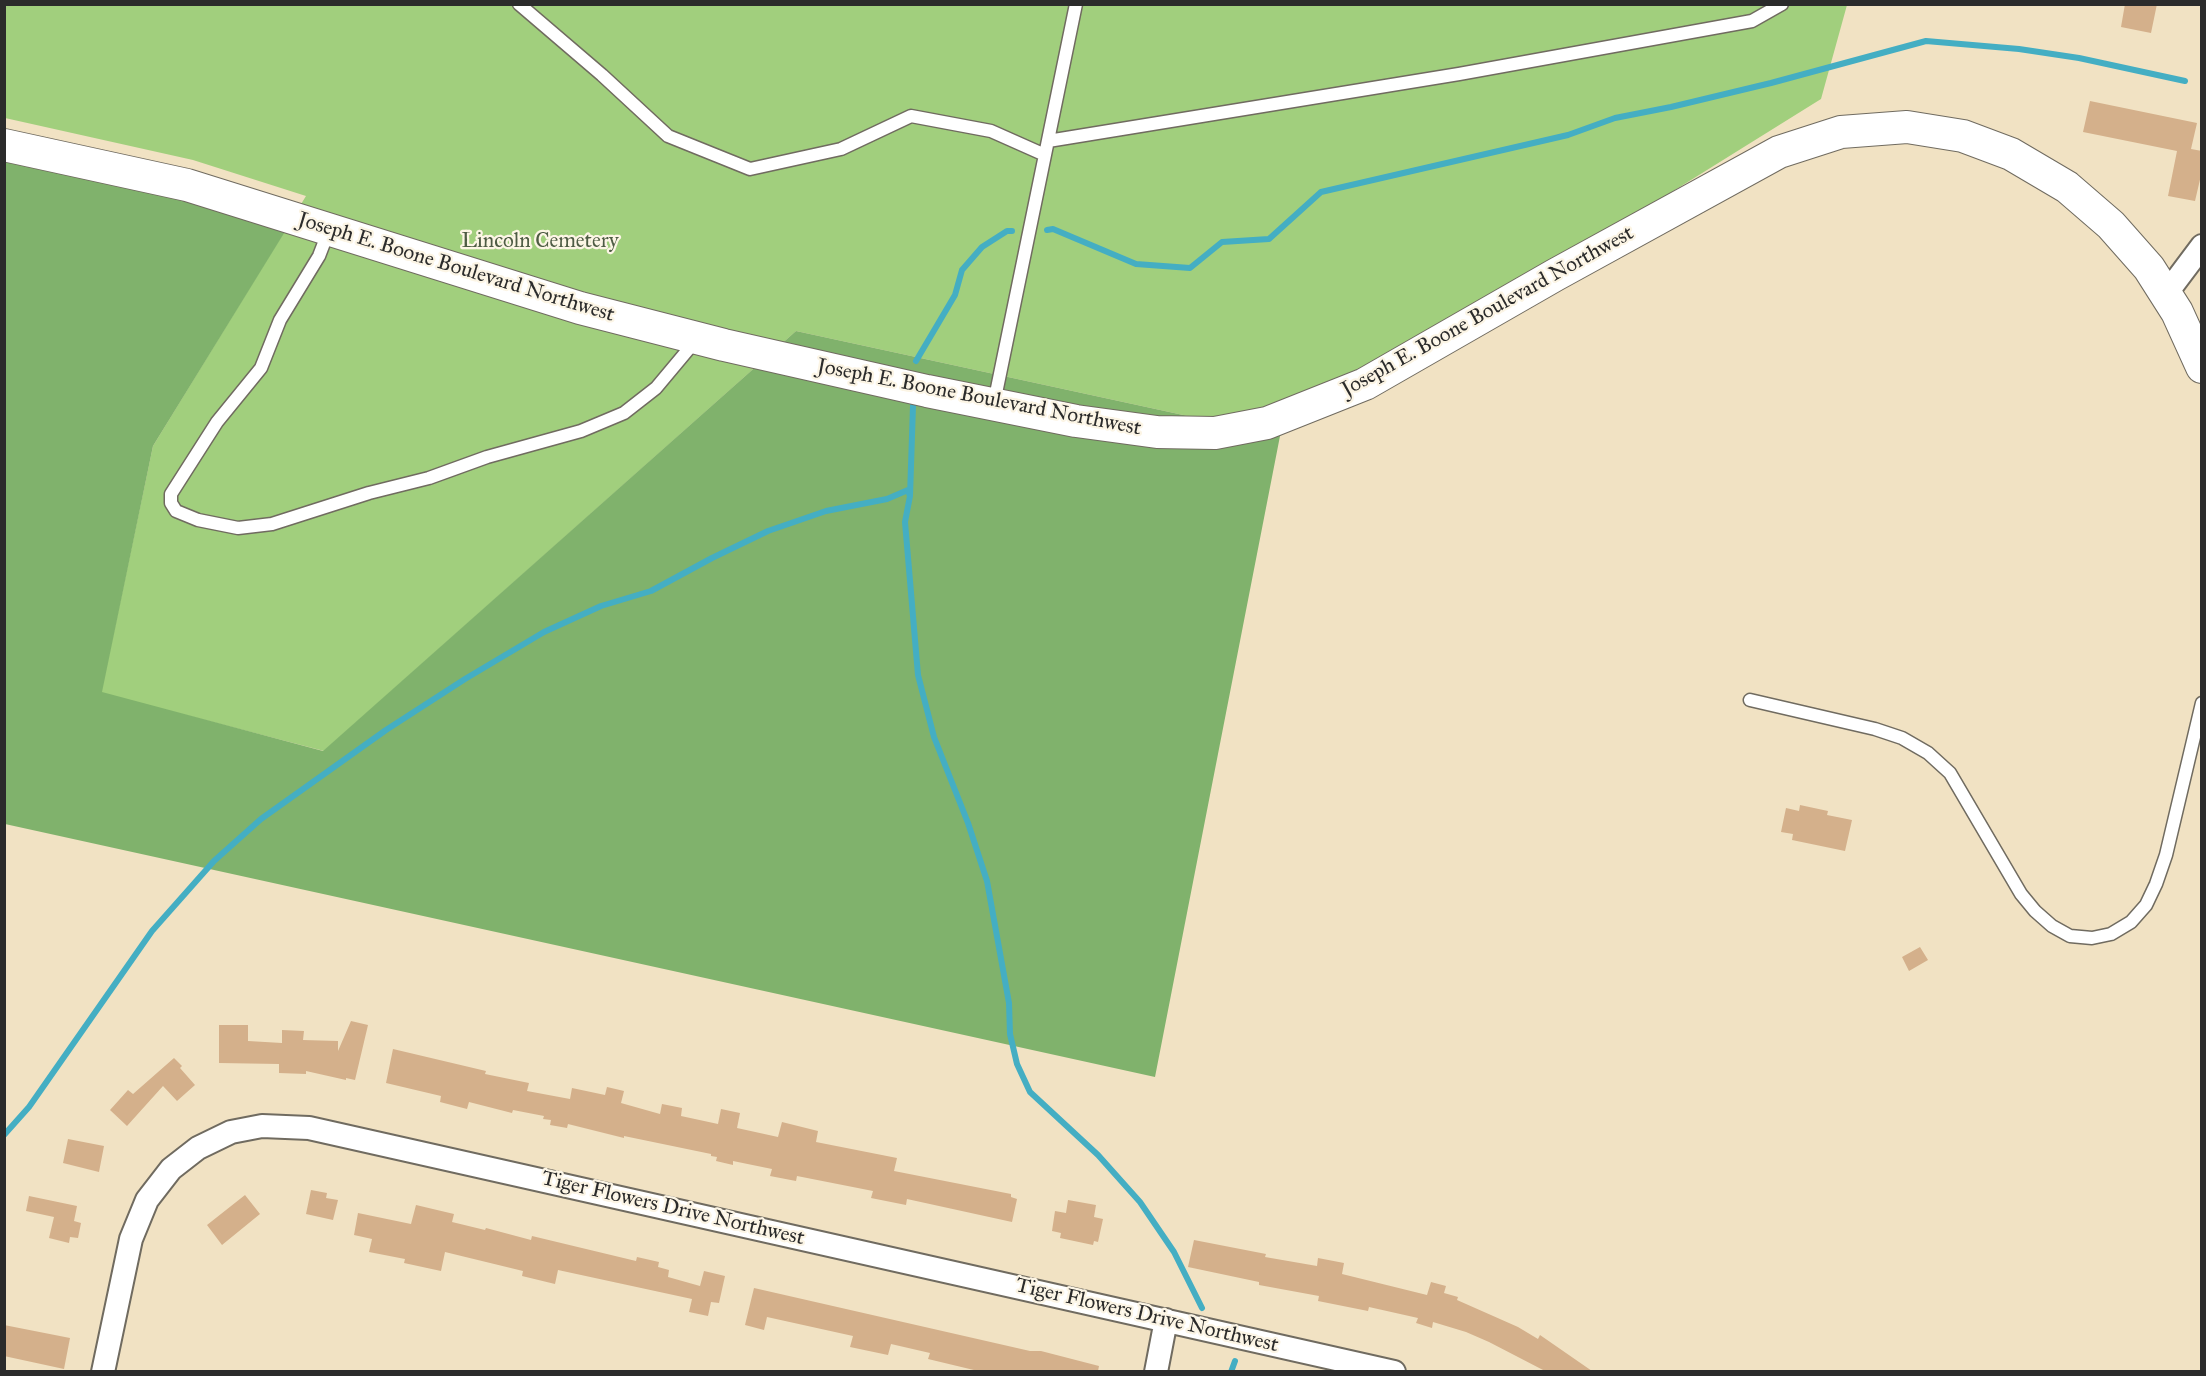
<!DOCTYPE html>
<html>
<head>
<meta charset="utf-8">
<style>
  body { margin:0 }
  #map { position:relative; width:2206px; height:1376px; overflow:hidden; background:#f1e2c3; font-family:"IM FELL Great Primer",serif }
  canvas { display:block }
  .frame { position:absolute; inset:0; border:6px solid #2b2b2b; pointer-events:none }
</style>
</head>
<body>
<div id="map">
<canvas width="2206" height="1376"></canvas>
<div class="frame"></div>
</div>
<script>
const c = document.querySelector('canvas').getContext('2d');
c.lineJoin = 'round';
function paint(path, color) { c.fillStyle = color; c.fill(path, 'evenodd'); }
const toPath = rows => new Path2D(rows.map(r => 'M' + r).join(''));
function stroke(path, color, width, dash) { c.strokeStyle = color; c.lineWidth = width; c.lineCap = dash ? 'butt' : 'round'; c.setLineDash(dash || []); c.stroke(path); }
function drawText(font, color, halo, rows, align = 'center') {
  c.font = font + ' "IM FELL Great Primer",serif'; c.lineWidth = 4.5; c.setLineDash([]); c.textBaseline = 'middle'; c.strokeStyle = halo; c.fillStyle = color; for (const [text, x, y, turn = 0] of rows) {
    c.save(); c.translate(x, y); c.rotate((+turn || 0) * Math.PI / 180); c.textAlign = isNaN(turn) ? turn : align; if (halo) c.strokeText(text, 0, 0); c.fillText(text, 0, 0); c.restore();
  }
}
const green = toPath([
  [5,5,1847,5,1821,99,1280,436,796,331,324,751,101,693,153,446,306,196,193,160,5,118]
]);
const forest = toPath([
  [5,159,184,198,286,230,153,446,102,692,323,751,796,331,1280,436,1155,1077,5,824]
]);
const stream = toPath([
  [1047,230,1053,229,1136,264,1190,268,1222,242,1269,239,1321,192,1568,135,1615,118,1671,107,1771,83,1926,41,2019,49,2079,58,2185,81],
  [916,361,955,295,962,270,982,247,1007,231,1012,231],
  [913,406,910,496,905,522,918,675,934,737,968,823,987,881,1009,1003,1010,1034,1017,1064,1030,1092,1098,1155,1140,1202,1174,1252,1202,1308],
  [4,1135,29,1107,152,931,214,861,261,819,386,730,465,679,544,632,601,606,651,591,712,558,768,531,826,511,887,499,908,490,910,496],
  [1231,1372,1235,1361]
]);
const building = toPath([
  [2125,4,2157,4,2151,33,2121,27],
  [2090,101,2197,123,2191,149,2202,151,2202,171,2195,201,2168,196,2177,151,2083,132],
  [1800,805,1828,811,1827,815,1852,820,1845,851,1792,840,1793,834,1781,832,1786,808,1799,811],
  [1920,947,1928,960,1909,971,1902,957],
  [351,1021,368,1025,355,1080,346,1078,346,1080,306,1071,306,1074,279,1073,279,1064,219,1063,219,1025,248,1025,248,1041,282,1043,282,1030,304,1031,303,1040,338,1041,338,1051],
  [393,1049,486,1071,485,1074,529,1083,527,1091,570,1099,572,1088,605,1095,607,1087,624,1091,621,1103,660,1114,662,1104,682,1108,681,1116,718,1124,721,1109,740,1113,737,1128,778,1137,782,1122,818,1131,816,1142,897,1158,894,1171,1011,1194,1011,1197,1017,1199,1012,1222,907,1199,906,1205,871,1198,873,1191,797,1176,796,1181,770,1176,772,1169,733,1161,733,1165,716,1161,717,1157,711,1156,711,1154,624,1136,624,1138,568,1124,567,1128,550,1125,551,1120,543,1119,544,1116,513,1110,512,1113,469,1102,467,1109,440,1102,441,1096,386,1083],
  [174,1058,182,1066,180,1068,195,1085,177,1101,163,1086,127,1126,110,1110,128,1090,133,1094],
  [68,1139,104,1146,99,1172,63,1163],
  [311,1190,327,1193,326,1198,338,1200,333,1220,306,1214],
  [245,1195,260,1214,222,1245,207,1225],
  [29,1196,77,1206,74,1221,81,1223,78,1238,70,1237,69,1243,49,1238,54,1217,26,1211],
  [1068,1200,1096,1205,1094,1217,1103,1219,1098,1242,1094,1241,1093,1245,1060,1238,1061,1233,1052,1231,1055,1211,1066,1213],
  [416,1205,454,1214,452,1222,485,1230,486,1228,531,1240,532,1236,636,1261,637,1257,659,1262,658,1267,669,1270,668,1277,700,1286,704,1271,725,1276,719,1303,711,1302,708,1316,689,1312,692,1299,558,1270,555,1284,522,1276,523,1271,445,1252,441,1271,404,1263,405,1259,369,1252,372,1239,354,1235,358,1213,411,1224],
  [1194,1240,1266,1254,1265,1257,1317,1266,1318,1258,1344,1263,1342,1274,1427,1295,1431,1282,1446,1286,1444,1293,1458,1297,1457,1300,1518,1327,1538,1339,1540,1335,1592,1371,1545,1371,1489,1342,1466,1332,1433,1322,1432,1328,1416,1323,1418,1318,1369,1307,1368,1311,1318,1301,1319,1296,1259,1285,1259,1282,1188,1267],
  [754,1288,1030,1351,1041,1351,1099,1366,1098,1371,978,1371,928,1359,930,1353,891,1344,888,1355,850,1347,853,1336,767,1317,764,1330,745,1325],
  [4,1325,70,1338,64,1369,4,1356]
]);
const service = toPath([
  [519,4,602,75,668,136,750,169,841,149,911,116,991,131,1045,155],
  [1048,141,1459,74,1752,21,1782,4],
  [329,230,319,256,280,320,261,368,217,422,171,494,171,503,176,511,198,520,238,528,272,524,369,493,429,478,487,457,581,431,624,413,656,388,697,339],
  [994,403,1076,4],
  [1750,700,1875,729,1902,738,1928,753,1950,773,2021,894,2035,911,2052,926,2070,936,2092,938,2111,934,2131,922,2146,905,2156,884,2166,855,2202,703]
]);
const minor = toPath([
  [2166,294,2202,246],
  [103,1372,131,1239,147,1200,171,1169,198,1148,231,1132,262,1126,309,1128,1394,1372],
  [1156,1372,1166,1320]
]);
const secondary = toPath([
  [4,145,187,185,580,308,724,345,927,391,1076,421,1157,432,1215,433,1267,423,1365,384,1555,275,1779,152,1841,132,1907,127,1963,136,2011,154,2067,187,2111,225,2149,268,2177,312,2202,367]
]);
const parkNames = [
  ["Lincoln Cemetery",540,242]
];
const streetNames = [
  ["Joseph E. Boone Boulevard Northwest",456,268,17],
  ["Joseph E. Boone Boulevard Northwest",1488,312,-29],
  ["Joseph E. Boone Boulevard Northwest",979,398,11],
  ["Tiger Flowers Drive Northwest",673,1209,13],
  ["Tiger Flowers Drive Northwest",1147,1316,13]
];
paint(green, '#a1cf7d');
paint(forest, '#80b26c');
stroke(stream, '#44aec3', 6);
paint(building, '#d4b08b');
stroke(service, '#706b60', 15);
stroke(minor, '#706b60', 26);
stroke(secondary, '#706b60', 34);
stroke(service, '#fff', 12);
stroke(minor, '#fff', 22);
stroke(secondary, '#fff', 32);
drawText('21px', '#4e5c44', '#fcf5e5', parkNames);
drawText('21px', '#2b2b2b', '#fcf5e5', streetNames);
</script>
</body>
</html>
